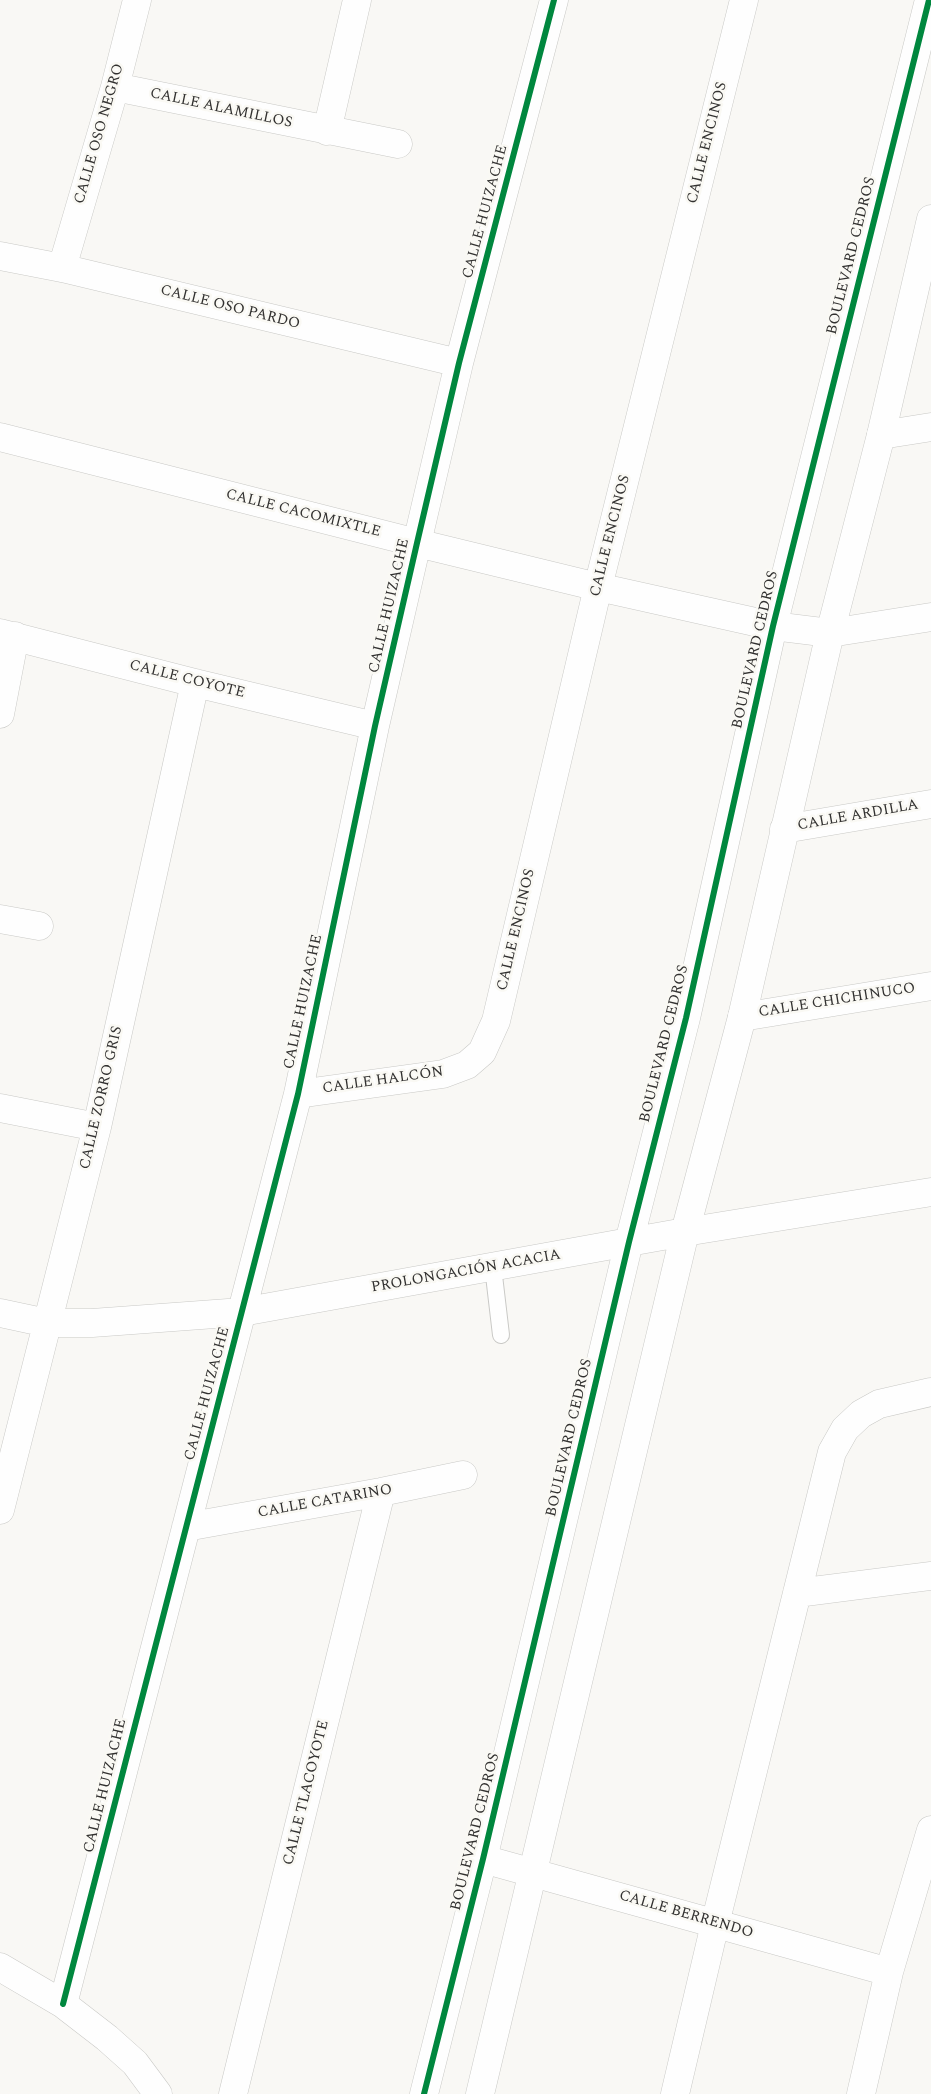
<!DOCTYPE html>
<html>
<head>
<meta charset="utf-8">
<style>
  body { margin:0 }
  canvas { display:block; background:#f9f8f5 }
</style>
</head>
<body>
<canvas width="931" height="2094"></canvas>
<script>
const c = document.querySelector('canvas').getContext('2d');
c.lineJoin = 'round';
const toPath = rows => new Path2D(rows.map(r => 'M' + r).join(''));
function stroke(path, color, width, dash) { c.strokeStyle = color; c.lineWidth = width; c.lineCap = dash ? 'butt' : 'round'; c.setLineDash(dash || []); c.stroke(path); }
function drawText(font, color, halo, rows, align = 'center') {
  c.font = font + ' Spectral,serif'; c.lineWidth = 5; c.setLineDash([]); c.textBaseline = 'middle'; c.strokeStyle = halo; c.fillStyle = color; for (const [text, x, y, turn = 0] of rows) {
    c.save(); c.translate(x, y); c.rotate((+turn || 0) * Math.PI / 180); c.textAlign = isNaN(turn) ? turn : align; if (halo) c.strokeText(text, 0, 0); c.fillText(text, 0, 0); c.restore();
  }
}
const service = toPath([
  [493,1267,501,1335]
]);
const minor = toPath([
  [115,87,398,144],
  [327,131,357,0],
  [0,256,62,268,459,363],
  [62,268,115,87,137,0],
  [881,435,931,427],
  [0,437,417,543,598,587,773,626,830,633,931,617],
  [0,633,195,683,375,726],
  [0,714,15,636],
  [784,829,931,804],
  [0,919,39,926],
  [742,1017,931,986],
  [298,1094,443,1074,467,1065,482,1052,496,1021,598,587,744,0],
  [0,1108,97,1127],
  [685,1232,931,1192],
  [0,1313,47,1323,92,1323,242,1312,629,1242],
  [0,1510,97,1127,195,683],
  [186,1527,381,1492,463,1475],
  [797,1593,931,1576],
  [483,1859,889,1972],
  [0,1967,63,2004,107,2038,135,2063,158,2094],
  [63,2004,298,1094,375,726,417,543,459,363,554,0],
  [233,2094,381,1492],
  [675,2094,715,1924,832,1452,845,1429,861,1414,879,1404,931,1392],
  [861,2094,889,1972,931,1830]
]);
const tertiary = toPath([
  [629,1242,685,1232],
  [424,2094,483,1859,629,1242,686,1018,773,626,929,0],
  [480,2094,685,1232,742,1017,830,633,881,435,931,219]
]);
const cycleway = toPath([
  [63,2004,298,1094,375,726,417,543,459,363,554,0],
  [424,2094,483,1859,629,1242,686,1018,773,626,929,0]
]);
const streetNames = [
  ["CALLE ALAMILLOS",221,109,12],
  ["CALLE OSO NEGRO",100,134,-74],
  ["CALLE ENCINOS",708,143,-76],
  ["CALLE HUIZACHE",486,212,-75],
  ["BOULEVARD CEDROS",852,256,-76],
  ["CALLE OSO PARDO",230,308,14],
  ["CALLE CACOMIXTLE",303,514,14],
  ["CALLE ENCINOS",611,536,-76],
  ["CALLE HUIZACHE",390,606,-77],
  ["BOULEVARD CEDROS",756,650,-77],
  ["CALLE COYOTE",187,680,14],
  ["CALLE ARDILLA",858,816,-10],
  ["CALLE ENCINOS",517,930,-77],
  ["CALLE CHICHINUCO",837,1001,-9],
  ["CALLE HUIZACHE",304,1002,-78],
  ["BOULEVARD CEDROS",665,1044,-76],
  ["CALLE HALCÓN",383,1081,-8],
  ["CALLE ZORRO GRIS",102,1098,-77],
  ["PROLONGACIÓN ACACIA",466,1272,-10],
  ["CALLE HUIZACHE",208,1394,-75],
  ["BOULEVARD CEDROS",570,1438,-77],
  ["CALLE CATARINO",325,1502,-10],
  ["CALLE HUIZACHE",106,1786,-76],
  ["CALLE TLACOYOTE",307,1793,-76],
  ["BOULEVARD CEDROS",476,1832,-76],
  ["CALLE BERRENDO",686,1915,16]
];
stroke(service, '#c9c9c6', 18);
stroke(minor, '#c9c9c6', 29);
stroke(tertiary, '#c9c9c6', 29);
stroke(service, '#fefefe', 16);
stroke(minor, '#fefefe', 28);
stroke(tertiary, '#fefefe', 28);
stroke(cycleway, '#00873e', 6);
drawText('15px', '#323130', '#faf9f4', streetNames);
</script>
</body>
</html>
